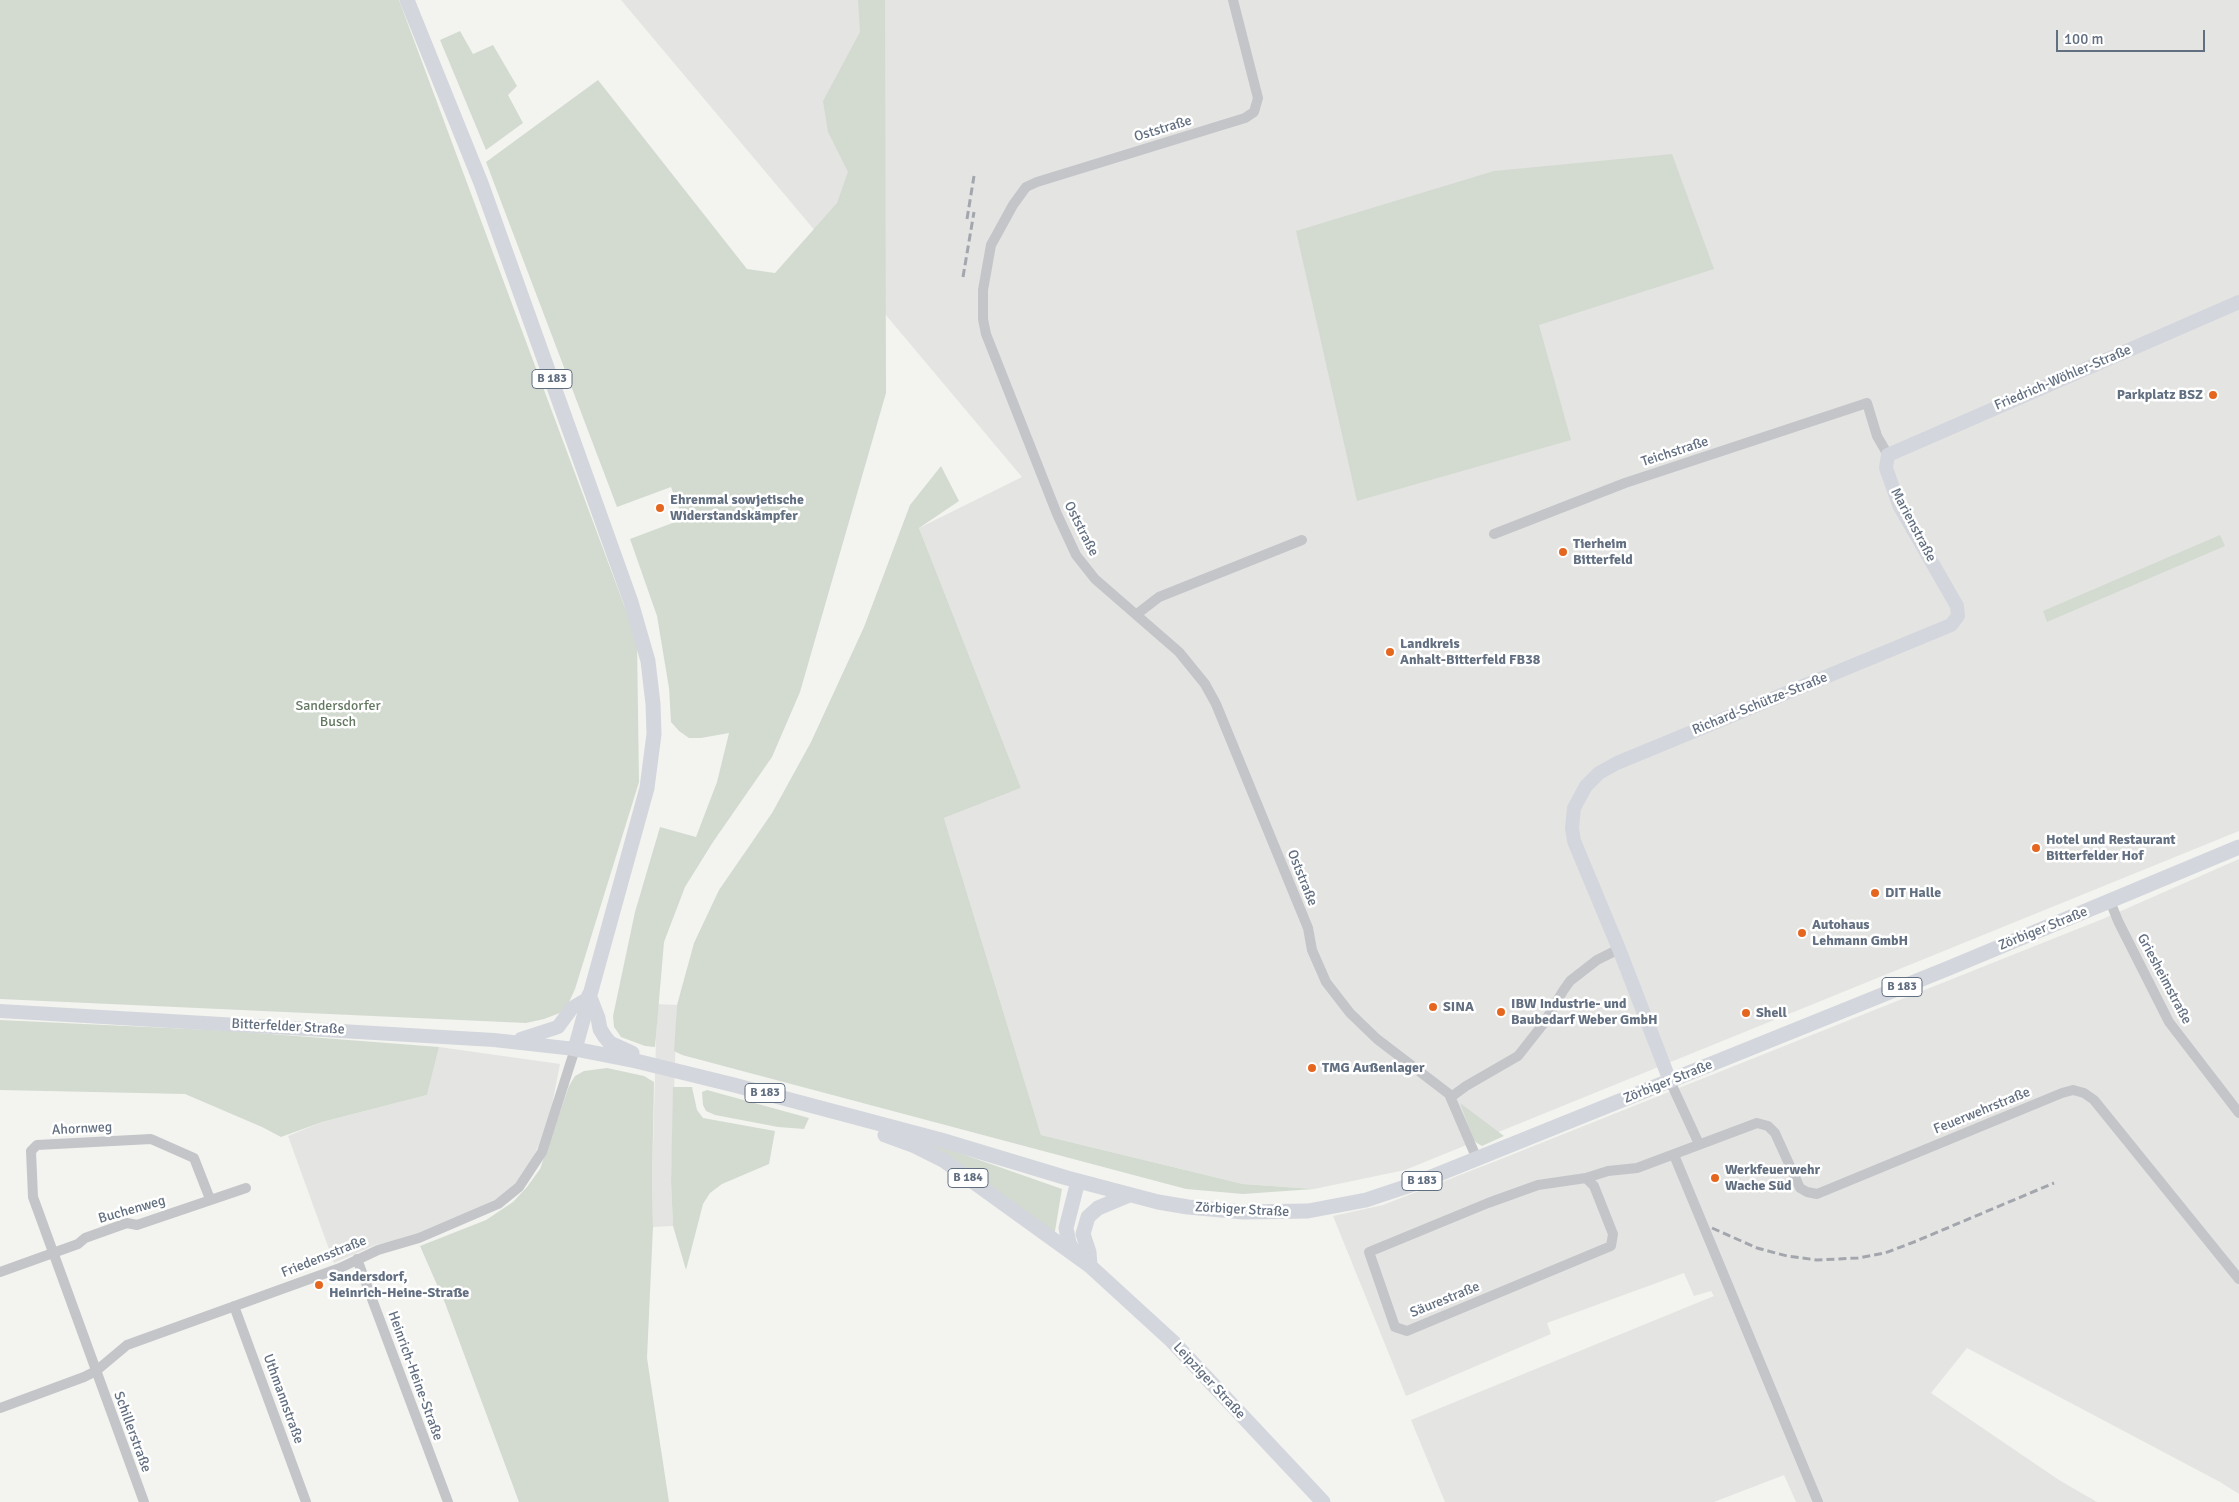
<!DOCTYPE html>
<html>
<head>
<meta charset="utf-8">
<style>
  body { margin:0 }
  #map { position:relative; width:2239px; height:1502px; overflow:hidden; background:#f3f4ef; font-family:Signika,sans-serif }
  canvas { display:block }
  .scale { position:absolute; left:2056px; top:30px; width:149px; height:22px; box-sizing:border-box; border:2px solid #626f81; border-top:0; padding-left:6px; font-size:15px; line-height:18px; white-space:nowrap; color:#626f81; -webkit-text-stroke:4px #fff; paint-order:stroke }
</style>
</head>
<body>
<div id="map">
<canvas width="2239" height="1502"></canvas>
<div class="scale">100 m</div>
</div>
<script>
const c = document.querySelector('canvas').getContext('2d');
c.lineJoin = 'round';
function paint(path, color) { c.fillStyle = color; c.fill(path, 'evenodd'); }
const toPath = rows => new Path2D(rows.map(r => 'M' + r).join(''));
function stroke(path, color, width, dash) { c.strokeStyle = color; c.lineWidth = width; c.lineCap = dash ? 'butt' : 'round'; c.setLineDash(dash || []); c.stroke(path); }
function drawText(font, color, halo, rows, align = 'center') {
  c.font = font + ' Signika,sans-serif'; c.lineWidth = 5; c.setLineDash([]); c.textBaseline = 'middle'; c.strokeStyle = halo; c.fillStyle = color; for (const [text, x, y, turn = 0] of rows) {
    c.save(); c.translate(x, y); c.rotate((+turn || 0) * Math.PI / 180); c.textAlign = isNaN(turn) ? turn : align; if (halo) c.strokeText(text, 0, 0); c.fillText(text, 0, 0); c.restore();
  }
}
const built = toPath([
  [621,0,2239,0,2239,831,1405,1170,1314,1189,1243,1184,1041,1135,944,818,1021,788,919,528,1022,477],
  [2239,859,2239,1494,2220,1482,1967,1348,1931,1393,2059,1480,2097,1502,1796,1502,1784,1475,1714,1502,1445,1502,1411,1420,1714,1296,1711,1291,1694,1296,1684,1273,1547,1323,1551,1334,1406,1396,1333,1216,1383,1205,1501,1159,2105,918],
  [657,1004,677,1005,671,1181,673,1226,653,1227,652,1182],
  [439,1047,560,1064,551,1110,539,1145,528,1168,513,1187,499,1198,406,1239,375,1245,334,1263,288,1136,322,1122,427,1095]
]);
const green = toPath([
  [0,0,399,0,637,640,639,782,575,989,565,1011,544,1019,526,1023,0,999],
  [858,0,885,0,886,393,800,692,772,757,713,842,685,887,664,942,655,1047,645,1046,621,1037,614,1027,613,1016,635,912,660,827,696,837,717,782,729,733,701,738,689,738,679,731,671,722,669,688,657,616,630,539,683,519,671,487,617,507,486,162,598,80,747,269,775,273,837,203,848,172,828,132,823,101,860,32],
  [460,31,473,54,493,45,517,86,508,95,523,123,486,150,440,40],
  [1672,154,1714,269,1539,325,1571,440,1357,501,1296,231,1494,171],
  [941,466,959,501,919,528,1021,788,944,818,1041,1135,1243,1184,1314,1189,1243,1194,1186,1189,682,1055,674,1051,677,1005,694,943,719,890,772,813,811,742,864,627,910,505],
  [2220,535,2225,546,2047,622,2043,611],
  [0,1020,232,1031,439,1047,427,1095,322,1122,281,1137,262,1127,185,1094,0,1090],
  [607,1068,644,1076,654,1082,652,1182,653,1227,647,1358,669,1502,519,1502,445,1303,420,1246,486,1220,513,1202,527,1187,540,1169,569,1086,575,1076,584,1071],
  [673,1087,692,1087,697,1110,703,1118,775,1131,769,1164,722,1184,710,1193,703,1204,686,1270,673,1226,671,1181],
  [707,1090,809,1118,804,1129,778,1127,715,1115,706,1111,703,1105,702,1092],
  [1460,1103,1504,1136,1482,1146,1477,1143,1473,1139],
  [928,1142,1062,1189,1054,1237,926,1148]
]);
const street = toPath([
  [1233,0,1258,98,1254,112,1245,118,1037,182,1026,187,1013,205,991,245,983,290,983,319,986,334,1057,514,1076,555,1095,579,1179,652,1205,684,1216,704,1308,928,1312,950,1326,982,1350,1013,1377,1039,1449,1094,1477,1159],
  [1494,534,1625,483,1867,403,1877,436,1888,455],
  [1137,614,1159,597,1302,540],
  [2110,901,2118,921,2169,1022,2239,1113],
  [1670,1081,1699,1144],
  [1451,1097,1466,1086,1518,1056,1544,1023,1563,991,1570,981,1597,960,1619,949],
  [1674,1155,1818,1502],
  [1586,1178,1594,1186,1613,1234,1611,1246,1407,1331,1395,1327,1369,1252,1488,1203,1538,1185,1586,1178,1608,1171,1637,1168,1757,1123,1768,1126,1775,1133,1800,1188,1807,1192,1817,1194,2062,1093,2073,1090,2084,1093,2094,1100,2239,1279],
  [357,1259,448,1502],
  [0,1272,78,1244,85,1238,127,1223,137,1225,246,1188],
  [234,1306,306,1502],
  [0,1408,84,1377,96,1371,127,1345,340,1268,378,1250,419,1238,498,1204,519,1187,542,1152,575,1049],
  [144,1502,33,1197,31,1151,37,1145,151,1139,194,1158,210,1199]
]);
const secondary = toPath([
  [0,1011,494,1040,575,1049],
  [521,1039,558,1027,572,1008,587,999],
  [1670,1081,1619,949,1574,841,1572,828,1574,808,1586,786,1599,773,1617,763,1951,625,1958,616,1957,606,1899,505,1886,468,1888,455,2239,302]
]);
const primary = toPath([
  [407,0,481,183,631,602,648,661,653,704,654,734,647,788,575,1049,636,1061,734,1085,941,1140,1067,1178,1158,1202,1188,1207,1243,1212,1308,1211,1366,1200,1414,1184,1949,968,2239,847],
  [589,995,598,1018,600,1029,605,1037,610,1043,632,1053],
  [885,1135,915,1146,943,1160,1090,1266,1172,1341,1323,1502],
  [1076,1255,1069,1243,1066,1228,1078,1181],
  [1090,1266,1089,1252,1083,1234,1088,1217,1098,1208,1129,1195]
]);
const rail = toPath([
  [967,219,974,176],
  [963,277,974,212],
  [1712,1228,1757,1248,1787,1256,1817,1260,1858,1258,1885,1253,1914,1242,2054,1183]
]);
const markers = [
  [2213,395,5,"#e5661e"],
  [660,508,5,"#e5661e"],
  [1563,552,5,"#e5661e"],
  [1390,652,5,"#e5661e"],
  [2036,848,5,"#e5661e"],
  [1875,893,5,"#e5661e"],
  [1802,933,5,"#e5661e"],
  [1433,1007,5,"#e5661e"],
  [1501,1012,5,"#e5661e"],
  [1746,1013,5,"#e5661e"],
  [1312,1068,5,"#e5661e"],
  [1715,1178,5,"#e5661e"],
  [319,1285,5,"#e5661e"]
];
const shields = [
  [552,379,40],
  [1902,987,40],
  [765,1093,40],
  [968,1178,40],
  [1422,1181,40]
];
const shieldNames = [
  ["B 183",552,379],
  ["B 183",1902,987],
  ["B 183",765,1093],
  ["B 184",968,1178],
  ["B 183",1422,1181]
];
const streetNames = [
  ["Oststraße",1163,129,-17],
  ["Friedrich-Wöhler-Straße",2063,378,-23],
  ["Teichstraße",1675,452,-18],
  ["Marienstraße",1913,525,62],
  ["Oststraße",1081,529,63],
  ["Richard-Schütze-Straße",1760,704,-22],
  ["Oststraße",1302,878,68],
  ["Zörbiger Straße",2043,929,-22],
  ["Griesheimstraße",2164,979,62],
  ["Bitterfelder Straße",288,1027,3],
  ["Zörbiger Straße",1668,1082,-22],
  ["Feuerwehrstraße",1982,1111,-22],
  ["Ahornweg",82,1129,-3],
  ["Buchenweg",132,1210,-16],
  ["Zörbiger Straße",1242,1210,3],
  ["Friedensstraße",324,1257,-22],
  ["Säurestraße",1445,1300,-22],
  ["Heinrich-Heine-Straße",415,1376,70],
  ["Leipziger Straße",1209,1381,47],
  ["Uthmannstraße",283,1399,70],
  ["Schillerstraße",132,1432,70]
];
const poiNames = [
  ["Parkplatz BSZ",2203,395,"right"],
  ["Ehrenmal sowjetische",670,500],
  ["Widerstandskämpfer",670,516],
  ["Tierheim",1573,544],
  ["Bitterfeld",1573,560],
  ["Landkreis",1400,644],
  ["Anhalt-Bitterfeld FB38",1400,660],
  ["Hotel und Restaurant",2046,840],
  ["Bitterfelder Hof",2046,856],
  ["DIT Halle",1885,893],
  ["Autohaus",1812,925],
  ["Lehmann GmbH",1812,941],
  ["IBW Industrie- und",1511,1004],
  ["Baubedarf Weber GmbH",1511,1020],
  ["SINA",1443,1007],
  ["Shell",1756,1013],
  ["TMG Außenlager",1322,1068],
  ["Werkfeuerwehr",1725,1170],
  ["Wache Süd",1725,1186],
  ["Sandersdorf,",329,1277],
  ["Heinrich-Heine-Straße",329,1293]
];
const parkNames = [
  ["Sandersdorfer",338,706],
  ["Busch",338,722]
];
paint(built, '#e4e4e3');
paint(green, '#d3dbd0');
stroke(street, '#c3c5c9', 10);
stroke(secondary, '#d3d6dc', 14);
stroke(primary, '#d3d6dc', 15);
stroke(rail, '#a3a7ad', 3, [8, 4]);
for (const [x, y, r, color] of markers) { const dot = new Path2D(); dot.arc(x, y, r, 0, 2 * Math.PI); c.fillStyle = color; c.fill(dot); stroke(dot, '#fff', 2); }
for (const [x, y, w] of shields) { const box = new Path2D(); box.roundRect(x - w / 2, y - 9.5, w, 19, 4); c.fillStyle = '#fff'; c.fill(box); stroke(box, '#626f81', 1); }
drawText('bold 12px', '#626f81', null, shieldNames);
drawText('14px', '#626f81', '#fff', streetNames);
drawText('bold 14px', '#626f81', '#fff', poiNames, 'left');
drawText('14px', '#637861', '#fff', parkNames);
</script>
</body>
</html>
